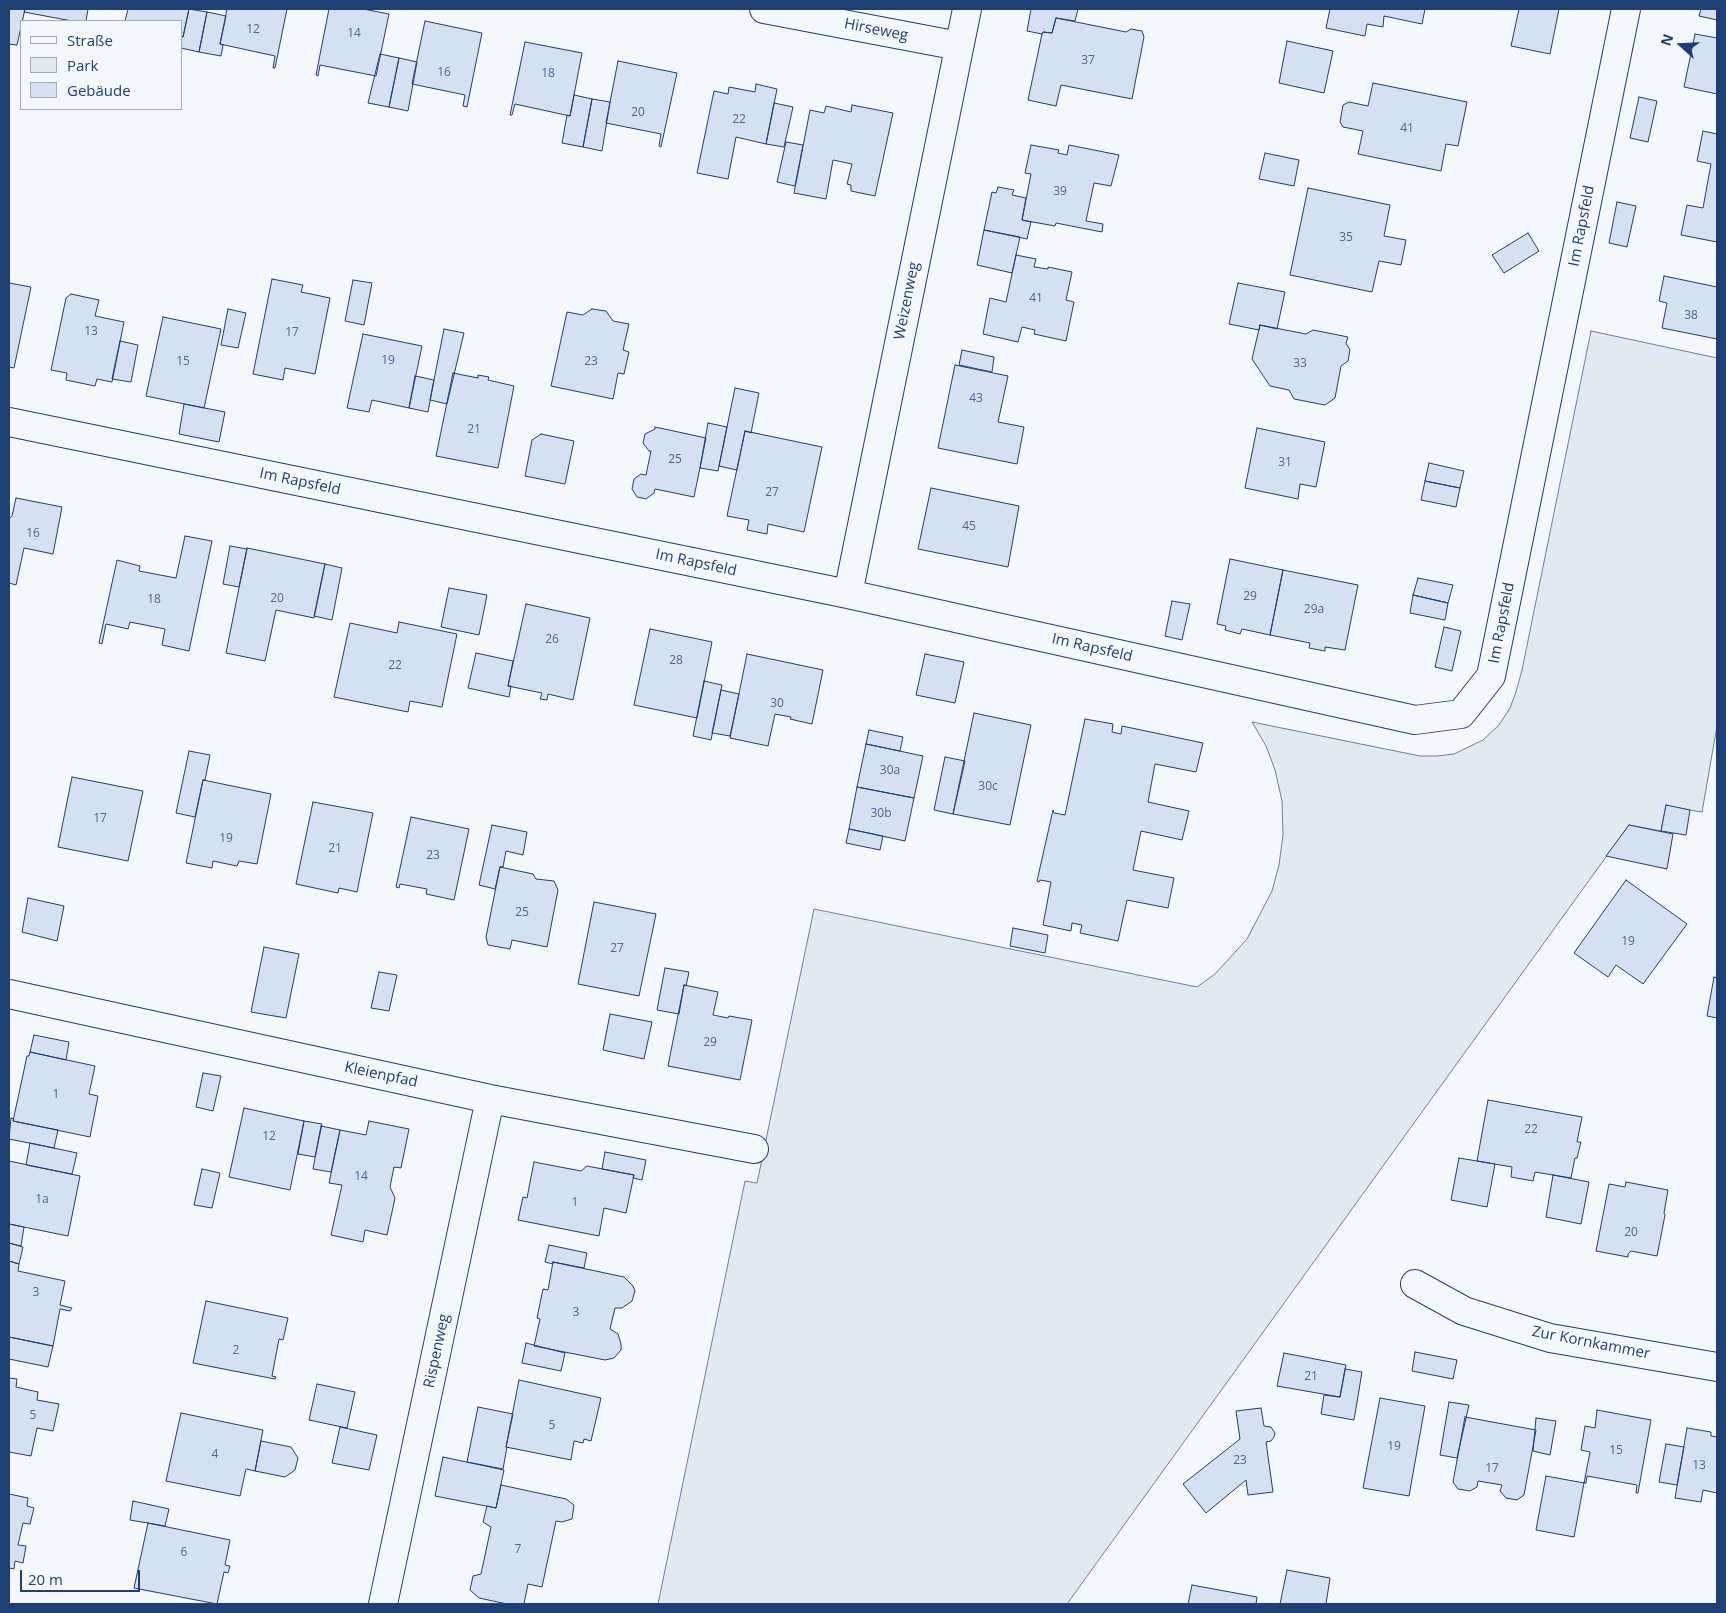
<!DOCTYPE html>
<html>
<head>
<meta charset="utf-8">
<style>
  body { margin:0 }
  #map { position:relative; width:1726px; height:1613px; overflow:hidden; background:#f4f7fb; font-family:"Open Sans",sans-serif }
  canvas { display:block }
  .frame { position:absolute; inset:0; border:10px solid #1d3f73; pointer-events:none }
  .legend { position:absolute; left:20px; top:20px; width:162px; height:90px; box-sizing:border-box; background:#f4f7fb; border:1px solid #9eadc5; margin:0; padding:6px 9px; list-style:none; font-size:15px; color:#1d3f73 }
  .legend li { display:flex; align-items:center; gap:10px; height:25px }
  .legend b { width:25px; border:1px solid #9eadc5 }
  .north { position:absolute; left:1656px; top:20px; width:50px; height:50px; -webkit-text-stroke:4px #f4f7fb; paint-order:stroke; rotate:290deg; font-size:14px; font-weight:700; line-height:20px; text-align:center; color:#1d3f73 }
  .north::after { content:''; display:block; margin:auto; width:18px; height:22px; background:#1d3f73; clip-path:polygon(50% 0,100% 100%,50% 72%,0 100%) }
  .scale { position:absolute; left:20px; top:1570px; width:120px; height:22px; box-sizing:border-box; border:2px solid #1d3f73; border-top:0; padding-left:6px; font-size:15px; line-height:18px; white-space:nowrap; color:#1d3f73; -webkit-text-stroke:4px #f4f7fb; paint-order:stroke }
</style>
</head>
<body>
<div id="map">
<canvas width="1726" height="1613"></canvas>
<div class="frame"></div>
<ul class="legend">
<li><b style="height:6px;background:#f4f7fb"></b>Straße</li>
<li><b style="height:14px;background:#e3e9f0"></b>Park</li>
<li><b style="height:14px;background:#d5e0f0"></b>Gebäude</li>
</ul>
<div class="north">N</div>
<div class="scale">20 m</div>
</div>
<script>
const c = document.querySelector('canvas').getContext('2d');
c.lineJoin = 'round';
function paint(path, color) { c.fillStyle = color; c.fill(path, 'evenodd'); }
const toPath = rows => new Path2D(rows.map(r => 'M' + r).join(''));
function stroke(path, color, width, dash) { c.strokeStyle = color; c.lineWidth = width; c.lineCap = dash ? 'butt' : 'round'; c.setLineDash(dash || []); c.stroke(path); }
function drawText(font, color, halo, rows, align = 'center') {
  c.font = font + ' "Open Sans",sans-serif'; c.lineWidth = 4; c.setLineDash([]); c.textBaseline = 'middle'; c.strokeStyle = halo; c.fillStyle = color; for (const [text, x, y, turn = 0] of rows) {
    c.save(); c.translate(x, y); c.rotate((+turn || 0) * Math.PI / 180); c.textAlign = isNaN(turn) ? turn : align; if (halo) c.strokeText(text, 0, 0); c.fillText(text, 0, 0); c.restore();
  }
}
const green = toPath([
  [1591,331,1717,358,1717,726,1702,812,1666,806,1661,831,1629,825,1067,1604,658,1604,745,1181,757,1183,814,909,1197,987,1215,974,1247,939,1272,891,1279,865,1283,835,1282,801,1275,770,1266,746,1252,722,1420,756,1437,756,1454,754,1483,740,1499,725,1510,708,1516,692,1522,670,1591,331]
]);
const building = toPath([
  [9,9,25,9,17,45,9,44,9,9],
  [25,9,88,9,86,21,72,21,24,12,25,9],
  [128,9,189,9,183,37,181,36,181,21,125,21,128,9],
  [189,9,207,12,199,52,181,48,181,36,183,37,189,9],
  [227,9,287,9,275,68,273,68,275,56,220,44,227,9],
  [329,9,363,9,389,14,376,76,320,65,318,76,316,75,329,9],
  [1031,9,1078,9,1075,21,1056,18,1052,33,1043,32,1042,34,1027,31,1031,9],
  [1330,9,1425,9,1422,24,1384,16,1383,27,1367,24,1365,36,1326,28,1330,9],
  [1519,9,1559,9,1550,54,1511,46,1519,9],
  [1701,9,1717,9,1717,20,1699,16,1701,9],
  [207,12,226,16,220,44,223,45,221,56,199,52,207,12],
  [1056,18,1126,32,1131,29,1142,31,1144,37,1132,99,1061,85,1056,106,1028,100,1042,34,1043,32,1052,33,1056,18],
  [425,21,482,33,467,107,463,106,465,95,412,84,425,21],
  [1695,34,1717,38,1717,94,1684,87,1695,34],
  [1287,41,1333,51,1324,93,1279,83,1287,41],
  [525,42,582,53,570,116,515,104,512,115,510,115,525,42],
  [380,54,399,58,389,107,368,103,380,54],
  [399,58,417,62,408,111,389,107,399,58],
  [618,61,677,73,661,147,659,146,661,134,606,123,618,61],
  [1373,83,1467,102,1458,146,1446,144,1441,171,1358,154,1363,131,1343,127,1340,122,1343,105,1349,102,1368,106,1373,83],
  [756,84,777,89,766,144,736,137,728,179,697,173,714,91,728,94,729,87,755,92,756,84],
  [574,95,592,99,583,147,562,143,567,115,570,116,574,95],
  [1639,97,1657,101,1648,142,1630,138,1639,97],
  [592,99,610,102,602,151,583,147,592,99],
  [774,103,793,107,784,147,766,144,774,103],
  [852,105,893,113,875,196,851,191,851,185,847,184,852,164,833,160,826,199,794,193,810,110,824,113,826,106,851,112,852,105],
  [1703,131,1717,134,1717,242,1681,235,1687,205,1703,208,1711,164,1697,161,1703,131],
  [786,142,803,145,795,186,777,182,786,142],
  [1031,145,1059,150,1058,153,1067,155,1069,145,1119,155,1111,186,1094,183,1086,221,1103,224,1102,232,1056,223,1055,226,1022,220,1031,174,1025,173,1031,145],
  [1265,153,1299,160,1294,186,1259,179,1265,153],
  [998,187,1014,190,1012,195,1026,198,1022,220,1031,222,1027,239,984,230,992,192,996,193,998,187],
  [1308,188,1390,205,1384,236,1406,240,1401,265,1379,261,1372,292,1290,275,1308,188],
  [1617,202,1636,206,1627,247,1609,243,1617,202],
  [984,230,1020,237,1012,273,977,265,984,230],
  [1528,233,1539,251,1504,273,1492,255,1528,233],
  [1016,255,1036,259,1034,267,1048,269,1048,267,1072,272,1066,300,1074,302,1066,341,1034,334,1035,330,1022,327,1018,342,983,334,990,298,1006,302,1016,255],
  [1664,276,1717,287,1717,339,1662,328,1667,303,1659,301,1664,276],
  [272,279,303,285,301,292,330,298,315,374,285,368,283,380,253,374,272,279],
  [353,280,372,283,364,325,345,321,353,280],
  [9,283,31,287,14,368,9,367,9,283],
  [1238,283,1285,292,1277,329,1260,325,1259,330,1229,324,1238,283],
  [71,294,99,300,95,316,124,322,112,382,97,379,95,386,66,380,67,373,51,370,66,298,71,294],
  [228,309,246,313,238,348,221,345,228,309],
  [592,309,606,311,613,321,629,324,623,350,629,352,624,374,618,373,613,399,551,386,567,312,583,315,592,309],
  [163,317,221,329,204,408,146,396,163,317],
  [1260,325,1306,334,1313,330,1348,337,1346,343,1350,350,1348,361,1341,366,1335,398,1325,405,1294,399,1289,390,1270,386,1252,359,1260,325],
  [444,329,464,333,447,404,430,400,444,329],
  [363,334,422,346,409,408,372,400,369,412,347,408,363,334],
  [120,341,138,345,131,382,112,379,120,341],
  [962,350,994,357,992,372,959,365,962,350],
  [955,365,1008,376,998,422,1024,427,1017,464,938,448,955,365],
  [453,373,478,378,478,375,489,377,488,380,514,386,498,468,436,456,453,373],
  [415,376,434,380,428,412,409,408,415,376],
  [735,388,759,393,751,433,745,431,737,470,719,466,735,388],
  [184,404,225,412,219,442,179,434,184,404],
  [708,423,727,427,718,471,700,468,708,423],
  [655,427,706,438,694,497,655,489,654,493,646,499,637,497,632,489,634,479,641,474,646,475,651,451,649,451,643,443,645,434,655,429,655,427],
  [1257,428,1325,442,1316,487,1300,484,1298,499,1245,488,1257,428],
  [745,431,822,447,804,532,768,524,767,534,747,530,749,520,727,516,745,431],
  [541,434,574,441,565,484,525,476,532,440,541,434],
  [1429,463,1464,471,1460,488,1425,481,1429,463],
  [1425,481,1460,488,1456,507,1421,500,1425,481],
  [931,488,1019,506,1008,567,918,549,931,488],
  [16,498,62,507,53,554,24,548,16,585,9,583,9,519,12,516,16,498],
  [185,536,212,541,189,651,162,645,165,629,130,622,128,629,106,624,102,644,99,643,117,560,140,566,139,571,176,578,185,536],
  [230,546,247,549,239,587,223,584,230,546],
  [247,548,325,564,314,618,276,610,265,661,226,653,247,548],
  [1230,559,1283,570,1270,635,1242,629,1240,634,1225,630,1226,626,1217,624,1230,559],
  [325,564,342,568,332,620,314,616,325,564],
  [1283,570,1358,585,1345,650,1325,647,1325,651,1309,648,1310,643,1270,635,1283,570],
  [1418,578,1453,585,1448,603,1413,595,1418,578],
  [449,588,487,595,479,635,441,627,449,588],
  [1413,595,1448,603,1445,620,1410,613,1413,595],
  [1172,601,1190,604,1182,640,1165,636,1172,601],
  [526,604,590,618,573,700,548,694,547,700,540,699,542,693,508,686,526,604],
  [399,622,457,634,442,707,410,701,408,712,334,697,350,623,397,633,399,622],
  [1444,627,1461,631,1452,671,1435,667,1444,627],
  [650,629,712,642,697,718,634,705,650,629],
  [476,653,513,661,508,686,511,686,509,697,468,688,476,653],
  [747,654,823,670,812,724,790,719,791,717,775,714,768,746,730,738,747,654],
  [925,654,964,662,955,703,916,695,925,654],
  [704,681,722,685,711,740,693,736,704,681],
  [721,690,739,694,730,736,712,733,721,690],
  [974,713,1031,725,1010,825,953,814,974,713],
  [1085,719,1113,724,1112,732,1121,734,1122,726,1203,743,1196,772,1155,764,1148,802,1189,811,1182,840,1141,831,1133,870,1174,878,1168,908,1127,900,1118,941,1080,933,1082,925,1072,923,1071,931,1043,925,1051,882,1040,880,1039,882,1037,881,1053,810,1054,813,1065,815,1085,719],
  [869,730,903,737,900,751,866,744,869,730],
  [866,744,923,756,914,798,857,787,866,744],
  [189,751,210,755,205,780,203,780,195,817,176,813,189,751],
  [945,757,965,761,953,814,934,810,945,757],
  [72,777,143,791,128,861,58,847,72,777],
  [203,780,271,794,257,864,239,861,237,866,213,861,212,868,186,863,203,780],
  [857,787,914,798,905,841,849,829,857,787],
  [313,802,373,813,357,892,339,888,338,893,296,884,313,802],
  [1666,805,1690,810,1686,835,1661,831,1666,805],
  [411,817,469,829,454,900,426,894,427,889,400,884,399,888,396,887,411,817],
  [492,825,527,832,523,855,506,851,503,867,500,867,495,889,479,885,492,825],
  [1629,825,1673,834,1667,869,1606,856,1629,825],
  [849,829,883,836,880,850,846,843,849,829],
  [500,867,533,874,536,879,554,881,558,890,547,947,512,940,510,949,488,945,486,937,500,867],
  [1626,880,1687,924,1643,984,1616,965,1608,977,1574,953,1626,880],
  [28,898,64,906,57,941,22,932,28,898],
  [594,902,656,914,639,996,578,984,594,902],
  [1013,928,1048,935,1045,953,1010,946,1013,928],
  [264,947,299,954,286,1018,251,1012,264,947],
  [665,968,689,972,686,986,684,985,679,1014,657,1010,665,968],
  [379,972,397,975,389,1011,371,1008,379,972],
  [1714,977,1717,978,1717,1018,1707,1016,1714,977],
  [684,985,718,992,713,1015,728,1018,729,1016,752,1020,740,1080,668,1066,684,985],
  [610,1014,652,1022,644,1059,603,1050,610,1014],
  [34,1035,69,1042,66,1060,30,1052,34,1035],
  [30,1052,95,1066,89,1094,98,1096,90,1137,13,1121,27,1056,29,1056,30,1052],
  [203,1073,221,1076,213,1111,196,1107,203,1073],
  [1488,1100,1582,1117,1577,1142,1581,1142,1577,1158,1575,1158,1571,1178,1535,1172,1533,1181,1511,1177,1512,1167,1477,1161,1488,1100],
  [244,1108,304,1121,290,1190,229,1177,244,1108],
  [11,1118,14,1119,13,1121,58,1130,54,1148,9,1139,11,1118],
  [304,1121,322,1124,315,1157,298,1154,304,1121],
  [369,1121,409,1129,401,1168,394,1167,390,1187,395,1198,387,1235,365,1230,363,1242,331,1235,342,1185,329,1183,340,1130,366,1135,369,1121],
  [321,1126,340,1130,331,1172,313,1169,321,1126],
  [30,1143,77,1153,72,1174,26,1165,30,1143],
  [605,1152,646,1160,642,1180,633,1178,634,1175,602,1169,605,1152],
  [1459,1158,1495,1164,1487,1207,1451,1200,1459,1158],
  [9,1161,80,1176,68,1236,9,1224,9,1161],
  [534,1162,581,1171,587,1166,634,1175,626,1213,604,1208,599,1236,518,1220,523,1197,527,1198,534,1162],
  [202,1169,220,1173,212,1208,194,1205,202,1169],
  [1553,1175,1589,1182,1581,1224,1546,1217,1553,1175],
  [1626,1182,1668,1190,1664,1213,1665,1215,1657,1256,1631,1251,1628,1254,1628,1257,1596,1251,1609,1184,1625,1187,1626,1182],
  [9,1224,24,1227,21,1246,9,1243,9,1224],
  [9,1243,23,1247,19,1264,9,1261,9,1243],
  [549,1245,587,1253,584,1268,553,1262,553,1264,545,1262,549,1245],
  [9,1261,19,1264,18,1271,65,1281,60,1305,72,1308,70,1311,60,1309,53,1346,9,1337,9,1261],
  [553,1262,624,1277,633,1286,635,1291,632,1301,622,1308,615,1308,610,1329,618,1334,621,1344,621,1350,614,1358,605,1360,534,1346,540,1319,537,1318,543,1289,548,1290,553,1262],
  [206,1301,288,1318,283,1340,279,1339,272,1376,276,1377,275,1379,193,1363,206,1301],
  [9,1337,53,1346,48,1367,9,1359,9,1337],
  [526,1343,565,1353,561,1371,522,1363,526,1343],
  [1415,1352,1457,1360,1453,1379,1412,1371,1415,1352],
  [1284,1353,1346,1365,1340,1397,1277,1386,1284,1353],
  [1345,1369,1362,1372,1354,1420,1321,1414,1324,1395,1340,1397,1345,1369],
  [9,1378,17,1379,16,1387,38,1392,37,1400,59,1404,53,1431,37,1428,31,1456,9,1452,9,1378],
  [519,1380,601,1398,591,1441,584,1439,583,1443,574,1441,571,1460,506,1447,519,1380],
  [317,1384,355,1392,347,1428,309,1420,317,1384],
  [1380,1398,1425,1406,1409,1496,1363,1488,1380,1398],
  [1449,1402,1469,1405,1457,1458,1440,1455,1449,1402],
  [478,1407,513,1414,506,1447,507,1447,503,1469,467,1462,478,1407],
  [1261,1408,1264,1426,1271,1427,1275,1433,1274,1437,1271,1441,1266,1442,1273,1492,1248,1495,1246,1480,1206,1513,1183,1484,1240,1439,1236,1411,1261,1408],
  [1597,1410,1651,1420,1638,1493,1636,1493,1637,1485,1587,1476,1586,1483,1584,1483,1590,1452,1581,1450,1585,1426,1595,1428,1597,1410],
  [181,1413,263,1430,255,1471,246,1469,240,1496,166,1481,181,1413],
  [1465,1417,1536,1430,1524,1495,1517,1500,1506,1498,1500,1491,1502,1485,1478,1481,1477,1487,1470,1491,1458,1489,1453,1482,1465,1417],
  [1536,1418,1556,1421,1550,1455,1533,1451,1536,1418],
  [340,1427,377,1435,369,1470,332,1463,340,1427],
  [1687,1428,1711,1432,1711,1436,1717,1437,1717,1493,1703,1490,1701,1502,1675,1498,1687,1428],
  [261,1441,291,1447,298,1458,295,1470,285,1477,255,1471,261,1441],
  [1666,1444,1684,1447,1677,1485,1659,1482,1666,1444],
  [443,1457,504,1470,496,1508,435,1496,443,1457],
  [1546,1476,1584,1483,1574,1537,1536,1530,1546,1476],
  [501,1485,566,1499,574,1505,572,1519,562,1522,556,1521,542,1587,528,1584,524,1604,507,1604,479,1598,470,1590,473,1576,481,1574,491,1527,483,1522,487,1506,496,1508,501,1485],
  [9,1494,28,1498,27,1506,34,1508,30,1524,23,1523,18,1545,26,1546,23,1563,15,1561,14,1569,9,1568,9,1494],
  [133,1501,169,1509,165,1526,130,1520,133,1501],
  [148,1523,230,1540,225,1565,230,1566,228,1573,224,1572,217,1604,134,1588,148,1523],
  [1287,1570,1330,1578,1326,1604,1280,1604,1287,1570],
  [1192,1585,1257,1597,1256,1604,1188,1604,1192,1585]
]);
const minor = toPath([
  [764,9,959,46],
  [9,422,848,594,1415,720,1461,714,1491,676,1626,9],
  [848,594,967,9],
  [9,994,490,1099,754,1149],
  [1415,1284,1464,1311,1550,1338,1717,1367],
  [383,1604,490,1099]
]);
const numberNames = [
  ["12",253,30],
  ["14",354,34],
  ["37",1088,61],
  ["16",444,73],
  ["18",548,74],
  ["20",638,113],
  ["22",739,120],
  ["41",1407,129],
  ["39",1060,192],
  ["35",1346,238],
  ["41",1036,299],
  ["38",1691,316],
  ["13",91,332],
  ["17",292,333],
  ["19",388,361],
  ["15",183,362],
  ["23",591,362],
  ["33",1300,364],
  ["43",976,399],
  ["21",474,430],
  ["25",675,460],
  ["31",1285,463],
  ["27",772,493],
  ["45",969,527],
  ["16",33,534],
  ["29",1250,597],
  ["20",277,599],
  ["18",154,600],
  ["29a",1314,610],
  ["26",552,640],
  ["28",676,661],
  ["22",395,666],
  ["30",777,704],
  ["30a",890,771],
  ["30c",988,787],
  ["30b",881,814],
  ["17",100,819],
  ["19",226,839],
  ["21",335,849],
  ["23",433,856],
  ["25",522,913],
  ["19",1628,942],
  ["27",617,949],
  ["29",710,1043],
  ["1",56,1095],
  ["22",1531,1130],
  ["12",269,1137],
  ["14",361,1177],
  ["1a",42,1200],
  ["1",575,1203],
  ["20",1631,1233],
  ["3",36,1293],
  ["3",576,1313],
  ["2",236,1351],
  ["21",1311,1377],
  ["5",33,1416],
  ["5",552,1426],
  ["19",1394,1447],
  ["15",1616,1451],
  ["4",215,1455],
  ["23",1240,1461],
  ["13",1699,1466],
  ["17",1492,1469],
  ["7",518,1550],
  ["6",184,1553]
];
const streetNames = [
  ["Hirseweg",876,30,11],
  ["Im Rapsfeld",1582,226,-79],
  ["Weizenweg",907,301,-79],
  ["Im Rapsfeld",300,482,12],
  ["Im Rapsfeld",696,563,12],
  ["Im Rapsfeld",1502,623,-79],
  ["Im Rapsfeld",1092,648,13],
  ["Kleienpfad",381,1075,12],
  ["Zur Kornkammer",1591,1343,11],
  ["Rispenweg",437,1351,-78]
];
paint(green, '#e3e9f0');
stroke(green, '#687fa3', 1);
paint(building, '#d5e0f0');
stroke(building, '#1d3f73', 1);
stroke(minor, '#1d3f73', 30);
stroke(minor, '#f4f7fb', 28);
drawText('12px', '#4b6792', null, numberNames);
drawText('15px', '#1d3f73', '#f4f7fb', streetNames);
</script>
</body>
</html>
